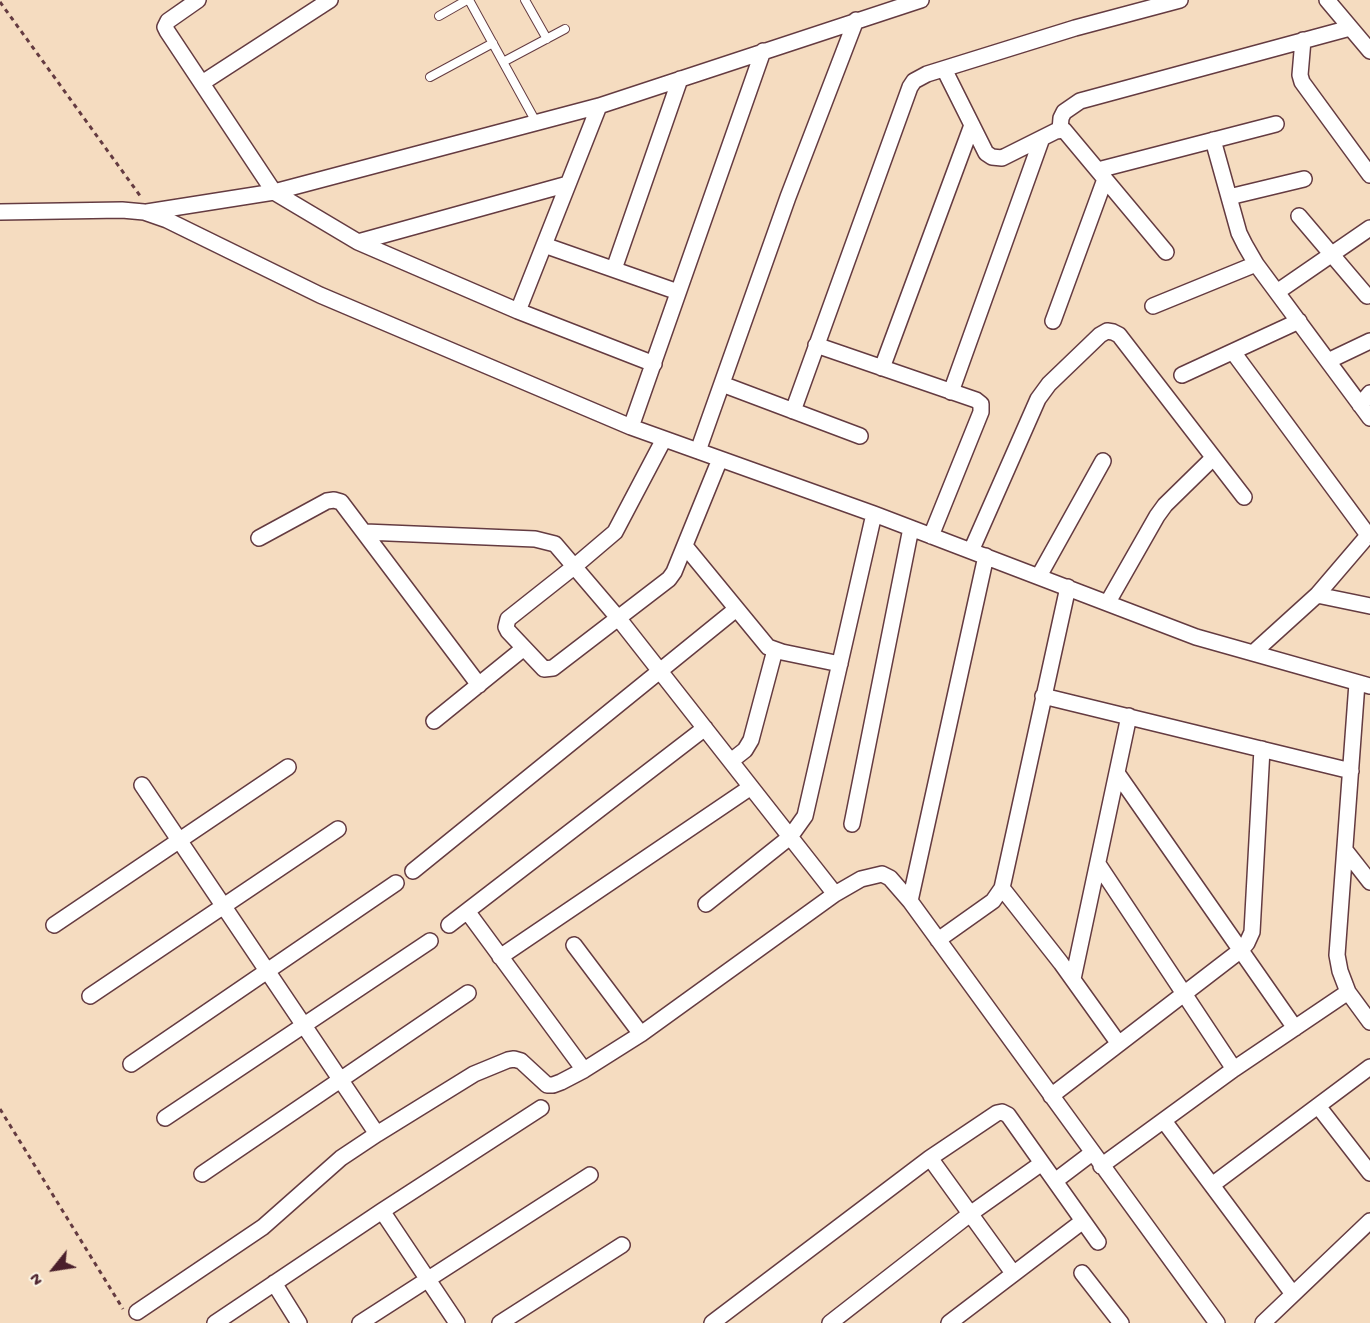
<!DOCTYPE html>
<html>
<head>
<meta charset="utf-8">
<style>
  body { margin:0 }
  #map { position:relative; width:1370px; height:1323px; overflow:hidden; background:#f5dcc0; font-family:"Gochi Hand",sans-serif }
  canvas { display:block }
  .north { position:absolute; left:24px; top:1239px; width:60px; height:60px; -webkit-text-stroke:4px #fcf5e5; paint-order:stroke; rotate:240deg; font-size:16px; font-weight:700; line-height:24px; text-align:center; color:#4a1f2b }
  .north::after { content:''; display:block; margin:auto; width:21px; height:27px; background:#4a1f2b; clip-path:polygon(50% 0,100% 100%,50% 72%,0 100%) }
</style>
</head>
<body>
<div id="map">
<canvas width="1370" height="1323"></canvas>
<div class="north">N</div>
</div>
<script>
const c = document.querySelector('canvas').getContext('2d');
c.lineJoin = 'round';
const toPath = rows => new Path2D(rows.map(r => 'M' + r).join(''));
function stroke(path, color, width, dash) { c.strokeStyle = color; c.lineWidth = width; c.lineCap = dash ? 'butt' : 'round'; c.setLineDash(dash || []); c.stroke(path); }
const path = toPath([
  [0,2,141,197],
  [0,1109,123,1309]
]);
const lane = toPath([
  [469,0,536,122],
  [525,0,547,39],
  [439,16,467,0],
  [503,62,565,29],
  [430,77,493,43]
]);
const street = toPath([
  [198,0,168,21,165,27,167,31,274,192,358,242,518,311,654,364],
  [1327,0,1370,51],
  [1303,40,1300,75,1302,82,1370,175],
  [944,69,986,153,992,157,1002,158,1056,131,1064,130,1166,252],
  [202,83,330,0],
  [1060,130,1061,118,1064,112,1080,101,1350,28],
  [1213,140,1239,233,1245,245,1256,264,1370,418],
  [1098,170,1276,124],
  [1229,197,1304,179],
  [0,212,122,210,144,212,167,220,320,295,631,427,874,514,1196,637,1370,686],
  [147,212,274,192,599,106,921,0],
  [1299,216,1367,296],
  [358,242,568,184],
  [544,245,678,292],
  [614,269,680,79],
  [1277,292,1370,228],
  [1153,306,1256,264],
  [518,311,599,106],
  [1053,321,1105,179],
  [816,345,976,400,981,404,981,412,931,536],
  [1233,352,1368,535],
  [1328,361,1370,341],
  [882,368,972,125],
  [1182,375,1299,321],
  [722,384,860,436],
  [951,392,1042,138],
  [1360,405,1370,393],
  [793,411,910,87,914,81,927,74,1075,28,1180,0],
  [631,427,763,51],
  [664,439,615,532,575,566,508,619,506,627,508,631,544,669,553,668,669,579,674,572,720,459],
  [698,451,788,197,856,20],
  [365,532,535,539,555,544,619,619,835,894],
  [259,538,327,501,334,500,341,502,479,685],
  [685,546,768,647,782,652,840,664],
  [971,551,1038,399,1049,384,1100,335,1107,331,1113,332,1119,335,1244,497],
  [1039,576,1103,461],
  [1317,595,1370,606],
  [1108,602,1157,516,1165,505,1213,458],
  [1253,653,1317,595,1370,533],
  [1357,683,1337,955,1340,971,1348,992,1370,1022],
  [1043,696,1351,771],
  [434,721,524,648],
  [731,761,745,750,751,740,775,650],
  [1117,773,1295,1028],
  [142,785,377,1134],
  [852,824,911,528],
  [1345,850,1370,882],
  [1098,864,1234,1069],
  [413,871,735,610],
  [1002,888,1061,963,1119,1044],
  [910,901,986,556],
  [706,904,790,837,805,816,874,514],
  [467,911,584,1070],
  [54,925,288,767],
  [449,925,705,728],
  [938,940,993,901,1002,888,1068,587],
  [574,945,641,1034],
  [500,957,751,787],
  [1073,979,1129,716],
  [90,996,338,829],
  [131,1064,396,883],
  [1051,1096,1241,950,1247,943,1252,932,1262,749],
  [1318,1106,1370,1173],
  [165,1118,430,941],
  [1164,1121,1293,1294],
  [930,1158,1013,1273],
  [1101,1166,1234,1069,1348,992],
  [202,1174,468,993],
  [1055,1181,1092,1153],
  [1212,1185,1370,1067],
  [382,1211,457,1323],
  [1082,1273,1121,1323],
  [274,1283,299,1323],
  [137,1312,263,1227,341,1158,377,1134,474,1074,508,1060,514,1059,521,1061,547,1085,553,1085,561,1082,584,1070,641,1034,835,894,861,879,882,874,890,878,910,901,1217,1323],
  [215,1323,382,1211,541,1108],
  [360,1323,590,1175],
  [500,1323,622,1245],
  [712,1323,930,1158,997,1113,1002,1112,1008,1115,1098,1242],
  [830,1323,970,1214,1042,1163],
  [949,1323,1083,1221],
  [1263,1323,1370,1221]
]);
stroke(lane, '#643b41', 10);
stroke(street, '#643b41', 18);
stroke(path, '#643b41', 3, [4.5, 4.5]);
stroke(lane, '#fff', 8);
stroke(street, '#fff', 15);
</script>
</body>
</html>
